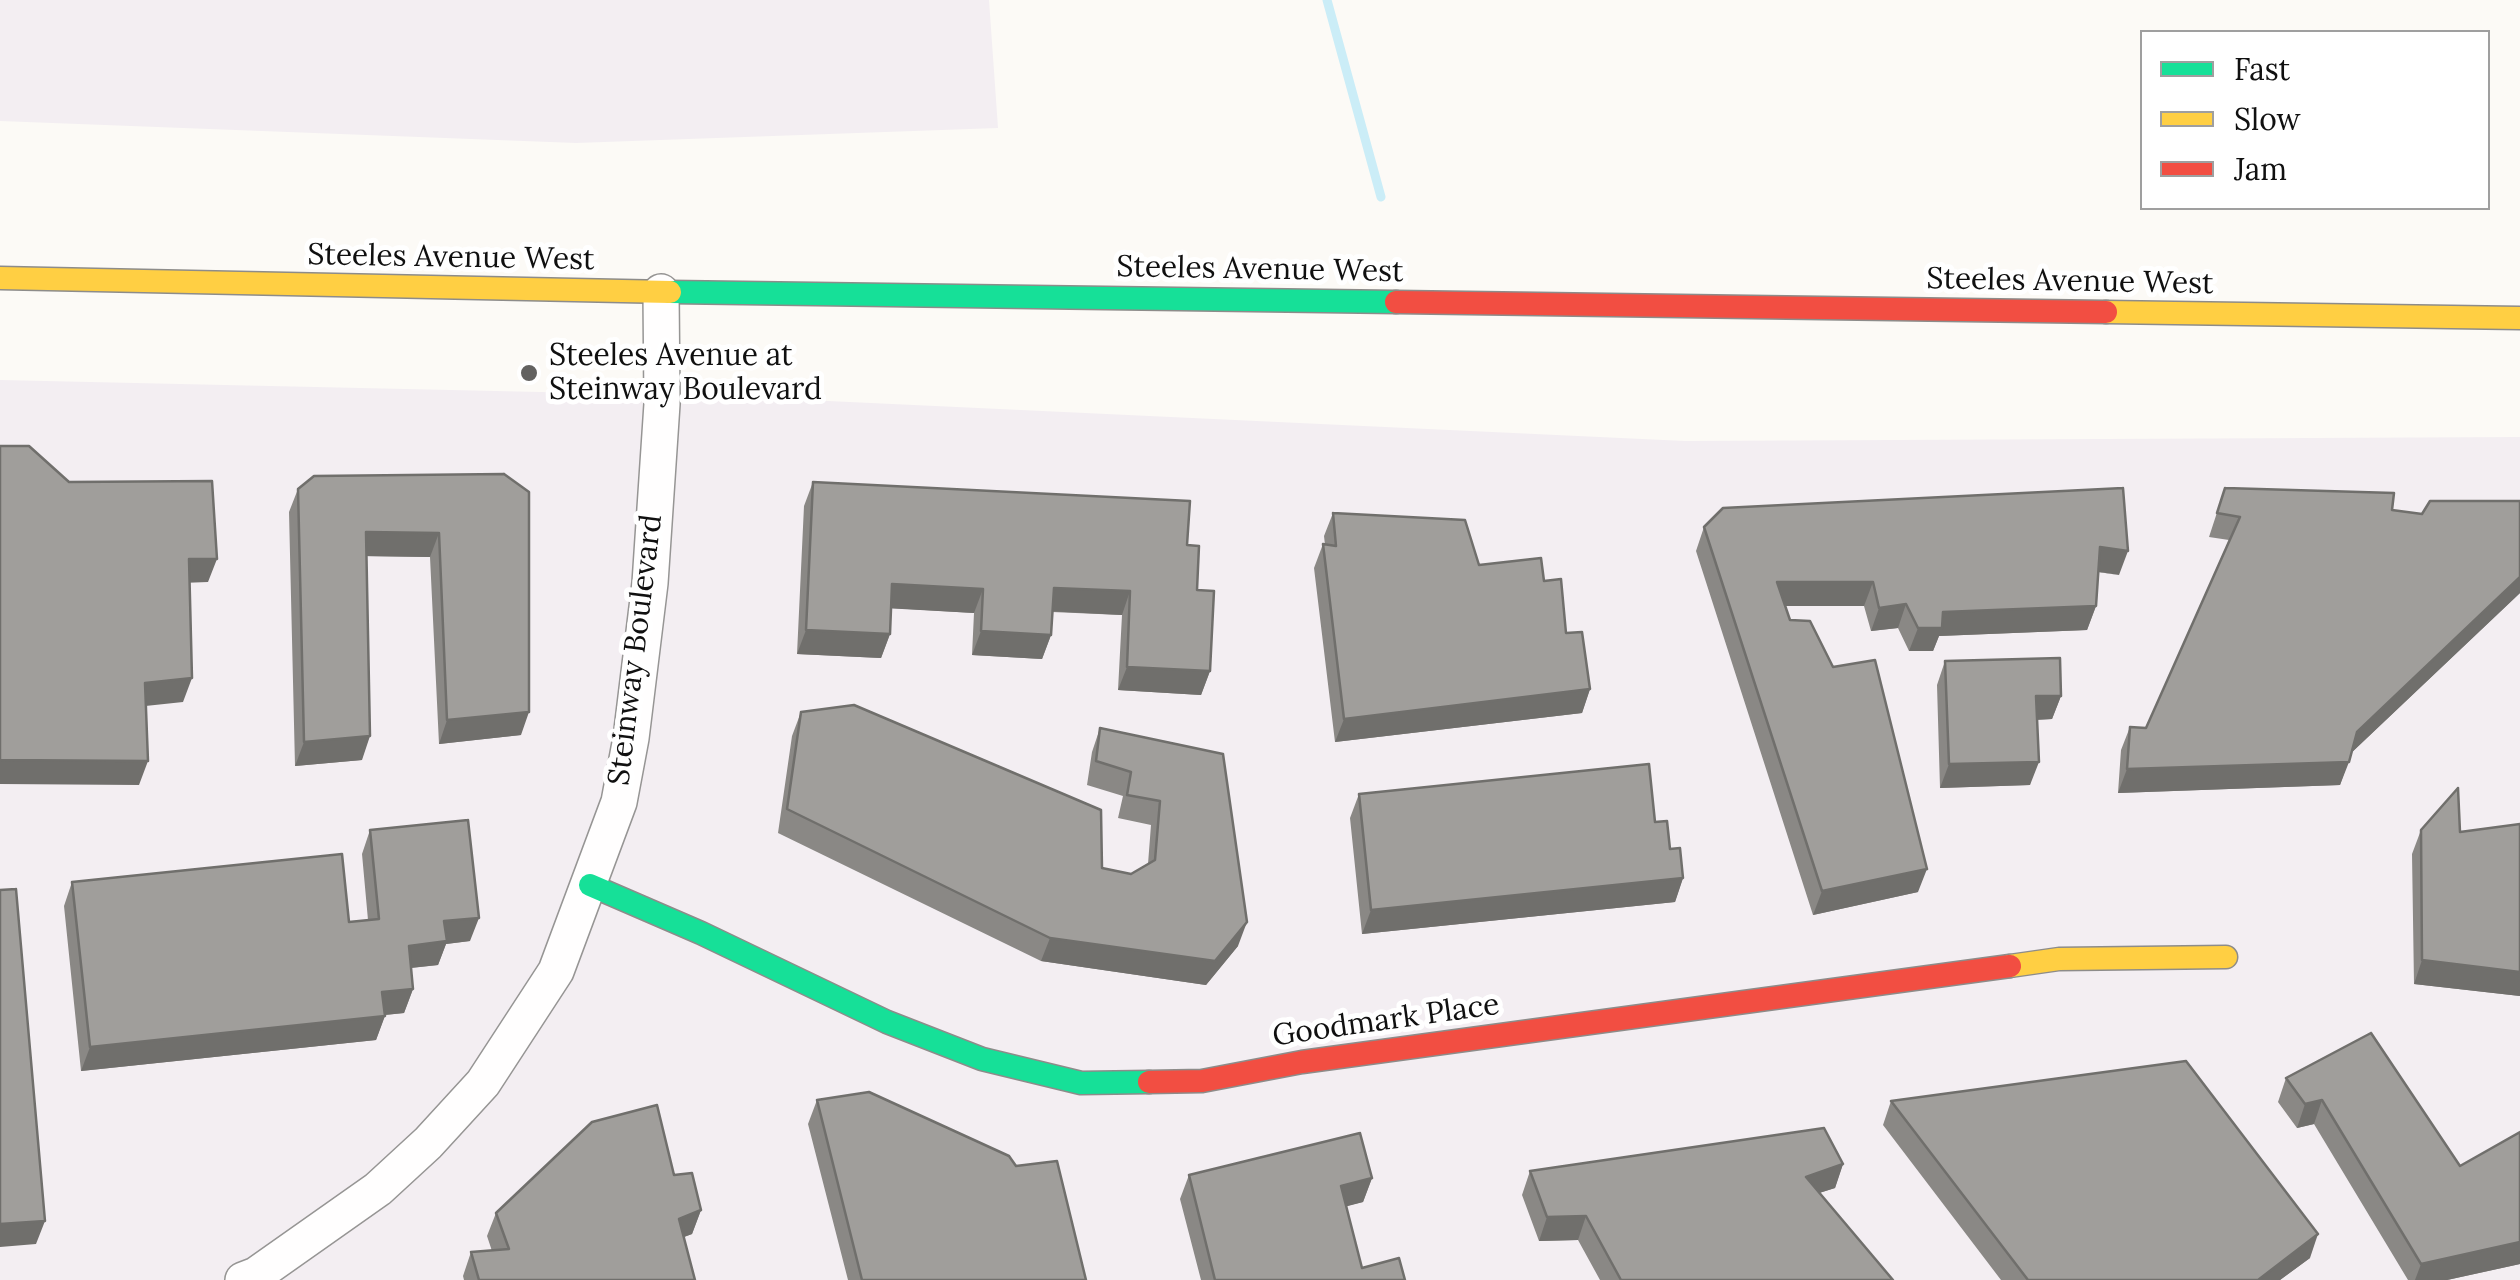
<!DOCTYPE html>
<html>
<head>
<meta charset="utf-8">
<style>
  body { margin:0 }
  #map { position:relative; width:2520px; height:1280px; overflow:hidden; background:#fcfaf6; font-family:Lora,serif }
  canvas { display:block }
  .legend { position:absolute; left:2140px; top:30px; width:350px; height:180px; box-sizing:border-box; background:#fff; border:2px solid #9f9f9f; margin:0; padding:12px 18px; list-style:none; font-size:30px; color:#101010 }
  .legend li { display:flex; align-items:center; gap:20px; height:50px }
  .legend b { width:50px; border:2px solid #9f9f9f }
</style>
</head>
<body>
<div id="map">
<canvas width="2520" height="1280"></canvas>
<ul class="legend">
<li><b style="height:12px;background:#16e098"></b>Fast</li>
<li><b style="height:12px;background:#ffcf43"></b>Slow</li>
<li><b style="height:12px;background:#f24e42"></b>Jam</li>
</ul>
</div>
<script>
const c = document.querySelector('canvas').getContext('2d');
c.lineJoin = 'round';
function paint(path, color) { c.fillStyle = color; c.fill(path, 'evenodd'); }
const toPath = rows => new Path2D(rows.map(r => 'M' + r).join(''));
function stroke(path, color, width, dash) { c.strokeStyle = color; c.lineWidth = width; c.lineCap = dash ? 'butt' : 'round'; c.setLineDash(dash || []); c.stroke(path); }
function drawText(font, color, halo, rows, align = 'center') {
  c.font = font + ' Lora,serif'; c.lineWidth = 10; c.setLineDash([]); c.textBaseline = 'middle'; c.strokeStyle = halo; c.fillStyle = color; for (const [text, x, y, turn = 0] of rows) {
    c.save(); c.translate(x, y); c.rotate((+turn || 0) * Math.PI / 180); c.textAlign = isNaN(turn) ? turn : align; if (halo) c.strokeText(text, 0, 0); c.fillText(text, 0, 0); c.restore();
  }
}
const industrial = toPath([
  [0,0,989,0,998,128,576,143,0,121],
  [0,380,721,396,1685,441,2520,437,2520,1280,0,1280]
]);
const stream = toPath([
  [1327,0,1381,197]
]);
const street = toPath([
  [243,1280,256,1275,378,1189,428,1143,483,1083,556,971,619,802,631,738,650,583,662,404,661,292]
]);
const fast = toPath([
  [670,292,1396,302],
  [590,885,701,933,887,1022,982,1059,1081,1083,1149,1082]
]);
const slow = toPath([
  [0,278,670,292],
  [2106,312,2520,318],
  [2010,966,2059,959,2226,957]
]);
const jam = toPath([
  [1396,302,2106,312],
  [1149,1082,1202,1081,1302,1062,2010,966]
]);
const wall = toPath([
  [504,474,521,735,439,744,430,557,367,556,362,760,295,766,289,512,298,489],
  [813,482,1187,545,1197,590,1210,671,1201,695,1118,690,1122,615,1052,612,1051,635,1042,659,972,655,974,613,891,608,890,634,881,658,797,654,804,506],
  [2225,488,2392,510,2520,593,2351,753,2340,785,2118,793,2121,750,2130,727,2146,728,2229,540,2209,537],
  [1723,508,2119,575,2098,572,2096,606,2087,630,1939,636,1933,651,1909,651,1898,628,1871,631,1864,606,1785,606,1790,620,1918,892,1813,915,1696,551,1704,527],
  [1333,513,1479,565,1544,581,1590,689,1582,713,1335,742,1314,568,1323,544,1325,545,1324,536],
  [1945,661,2061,696,2052,719,2037,720,2030,785,1940,788,1937,685],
  [801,712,1102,868,1131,874,1148,864,1151,825,1118,818,1123,796,1087,785,1092,752,1100,728,1223,754,1238,946,1206,985,1041,961,778,833,792,736],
  [1359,794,1655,822,1670,849,1683,878,1675,902,1362,934,1350,818],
  [2520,824,2520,996,2414,984,2412,854,2421,830,2460,832],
  [370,830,470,941,446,944,438,965,411,968,413,989,404,1013,385,1015,376,1040,81,1071,64,906,72,882,349,922,368,920,362,854],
  [2286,1078,2460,1166,2520,1132,2520,1264,2447,1280,2408,1280,2314,1124,2297,1128,2278,1102],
  [817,1100,1086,1280,848,1280,808,1124],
  [1891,1101,2310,1258,2280,1280,2001,1280,1883,1125],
  [1843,1164,1835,1188,1819,1193,1893,1280,1600,1280,1578,1240,1539,1241,1522,1195,1530,1171],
  [674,1175,701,1210,692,1234,684,1237,695,1280,464,1280,463,1276,471,1252,492,1251,487,1236,496,1213],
  [1189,1175,1372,1178,1363,1202,1346,1206,1362,1268,1405,1280,1201,1280,1180,1199]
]);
const shadedWall = toPath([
  [366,532,439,533,430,557,358,556],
  [2100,547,2128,551,2119,575,2092,571],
  [189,559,217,559,208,582,181,583],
  [2520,577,2520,593,2348,756,2357,732],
  [1777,582,1873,582,1864,606,1768,606],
  [892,584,983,589,974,613,884,608],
  [1054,588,1130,591,1122,615,1045,611],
  [1906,604,1898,628,1871,631,1879,608],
  [2096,606,2087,630,1939,636,1933,651,1909,651,1918,628,1943,612],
  [806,630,890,634,881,658,797,654],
  [981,631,1051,635,1042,659,972,655],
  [1127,667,1210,671,1201,695,1118,690],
  [192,678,183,702,136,707,145,683],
  [1590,689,1582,713,1335,742,1344,719],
  [2036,696,2061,696,2052,719,2028,720],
  [529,712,521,735,439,744,447,720],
  [370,736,362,760,295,766,304,742],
  [0,760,148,761,139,785,0,784],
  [2039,762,2030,785,1940,788,1949,764],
  [2349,762,2340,785,2118,793,2127,769],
  [1927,869,1918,892,1813,915,1822,891],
  [1683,878,1675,902,1362,934,1371,910],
  [479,918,470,941,446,944,438,965,400,969,409,946,444,921],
  [1247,922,1238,946,1206,985,1041,961,1050,938],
  [2422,960,2520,972,2520,996,2414,984],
  [413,989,404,1013,374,1016,382,992],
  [385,1016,376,1040,81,1071,90,1047],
  [2322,1100,2314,1124,2297,1128,2305,1104],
  [1843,1164,1835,1188,1797,1200,1806,1177],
  [1372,1178,1363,1202,1333,1210,1341,1186],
  [701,1210,692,1234,670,1242,679,1219],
  [1586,1216,1578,1240,1539,1241,1547,1217],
  [45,1221,36,1244,0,1247,0,1224],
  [2318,1234,2310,1258,2280,1280,2258,1280],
  [2520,1242,2520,1264,2447,1280,2415,1280,2421,1264]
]);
const building = toPath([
  [0,446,29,446,69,482,212,481,217,559,189,559,192,678,145,683,148,761,0,760,0,446],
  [504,474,529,492,529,712,447,720,439,533,366,532,370,736,304,742,298,489,314,476,504,474],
  [813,482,1190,501,1187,545,1199,546,1197,590,1214,591,1210,671,1127,667,1130,591,1054,588,1051,635,981,631,983,589,892,584,890,634,806,630,813,482],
  [2123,488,2128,551,2100,547,2096,606,1943,612,1942,628,1918,628,1906,604,1879,608,1873,582,1777,582,1790,620,1810,621,1833,667,1875,660,1927,869,1822,891,1704,527,1723,508,2123,488],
  [2225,488,2394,493,2392,510,2422,514,2430,501,2520,501,2520,577,2357,732,2349,762,2127,769,2130,727,2146,728,2240,517,2217,513,2225,488],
  [1333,513,1465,520,1479,565,1541,558,1544,581,1561,579,1566,633,1582,632,1590,689,1344,719,1323,544,1336,546,1333,513],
  [2060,658,2061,696,2036,696,2039,762,1949,764,1945,661,2060,658],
  [854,705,1101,810,1102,868,1131,874,1155,860,1160,801,1127,795,1131,772,1096,761,1100,728,1223,754,1247,922,1215,961,1050,938,787,809,801,712,854,705],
  [1649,764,1655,822,1667,821,1670,849,1680,848,1683,878,1371,910,1359,794,1649,764],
  [2458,788,2460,832,2520,824,2520,972,2422,960,2421,830,2458,788],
  [468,820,479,918,444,921,447,941,409,946,413,989,382,992,385,1016,90,1047,72,882,342,854,349,922,379,919,370,830,468,820],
  [16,889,45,1221,0,1224,0,890,16,889],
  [2371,1033,2460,1166,2520,1132,2520,1242,2421,1264,2322,1100,2305,1104,2286,1078,2371,1033],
  [2186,1061,2318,1234,2258,1280,2028,1280,1891,1101,2186,1061],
  [869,1092,1009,1156,1016,1166,1057,1161,1086,1280,862,1280,817,1100,869,1092],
  [657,1105,674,1175,692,1173,701,1210,679,1219,695,1280,479,1280,471,1252,509,1249,496,1213,592,1122,657,1105],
  [1824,1128,1843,1164,1806,1177,1893,1280,1621,1280,1586,1216,1547,1217,1530,1171,1824,1128],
  [1360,1133,1372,1178,1341,1186,1362,1268,1399,1258,1405,1280,1215,1280,1189,1175,1360,1133]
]);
const markers = [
  [529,373,10,"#636260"]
];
const streetNames = [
  ["Steeles Avenue West",451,258,1],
  ["Steeles Avenue West",1260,270,1],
  ["Steeles Avenue West",2070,282,1],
  ["Steinway Boulevard",636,650,-83],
  ["Goodmark Place",1386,1021,-8]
];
const poiNames = [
  ["Steeles Avenue at",549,356],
  ["Steinway Boulevard",549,390]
];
paint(industrial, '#f3eef2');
stroke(stream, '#cbedf7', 9);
stroke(street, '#969594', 38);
stroke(fast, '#8d8c8a', 25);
stroke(slow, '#8d8c8a', 25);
stroke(jam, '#8d8c8a', 25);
stroke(street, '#fffefe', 35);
stroke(fast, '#16e098', 22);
stroke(slow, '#ffcf43', 22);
stroke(jam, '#f24e42', 22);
paint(wall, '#8a8885');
paint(shadedWall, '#706f6c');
paint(building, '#a09e9b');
stroke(building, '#706f6c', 2.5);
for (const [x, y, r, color] of markers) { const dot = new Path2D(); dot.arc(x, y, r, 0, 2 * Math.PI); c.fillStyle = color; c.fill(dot); stroke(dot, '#fff', 4); }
drawText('30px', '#101010', '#fff', streetNames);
drawText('30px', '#101010', '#fff', poiNames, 'left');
</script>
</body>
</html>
